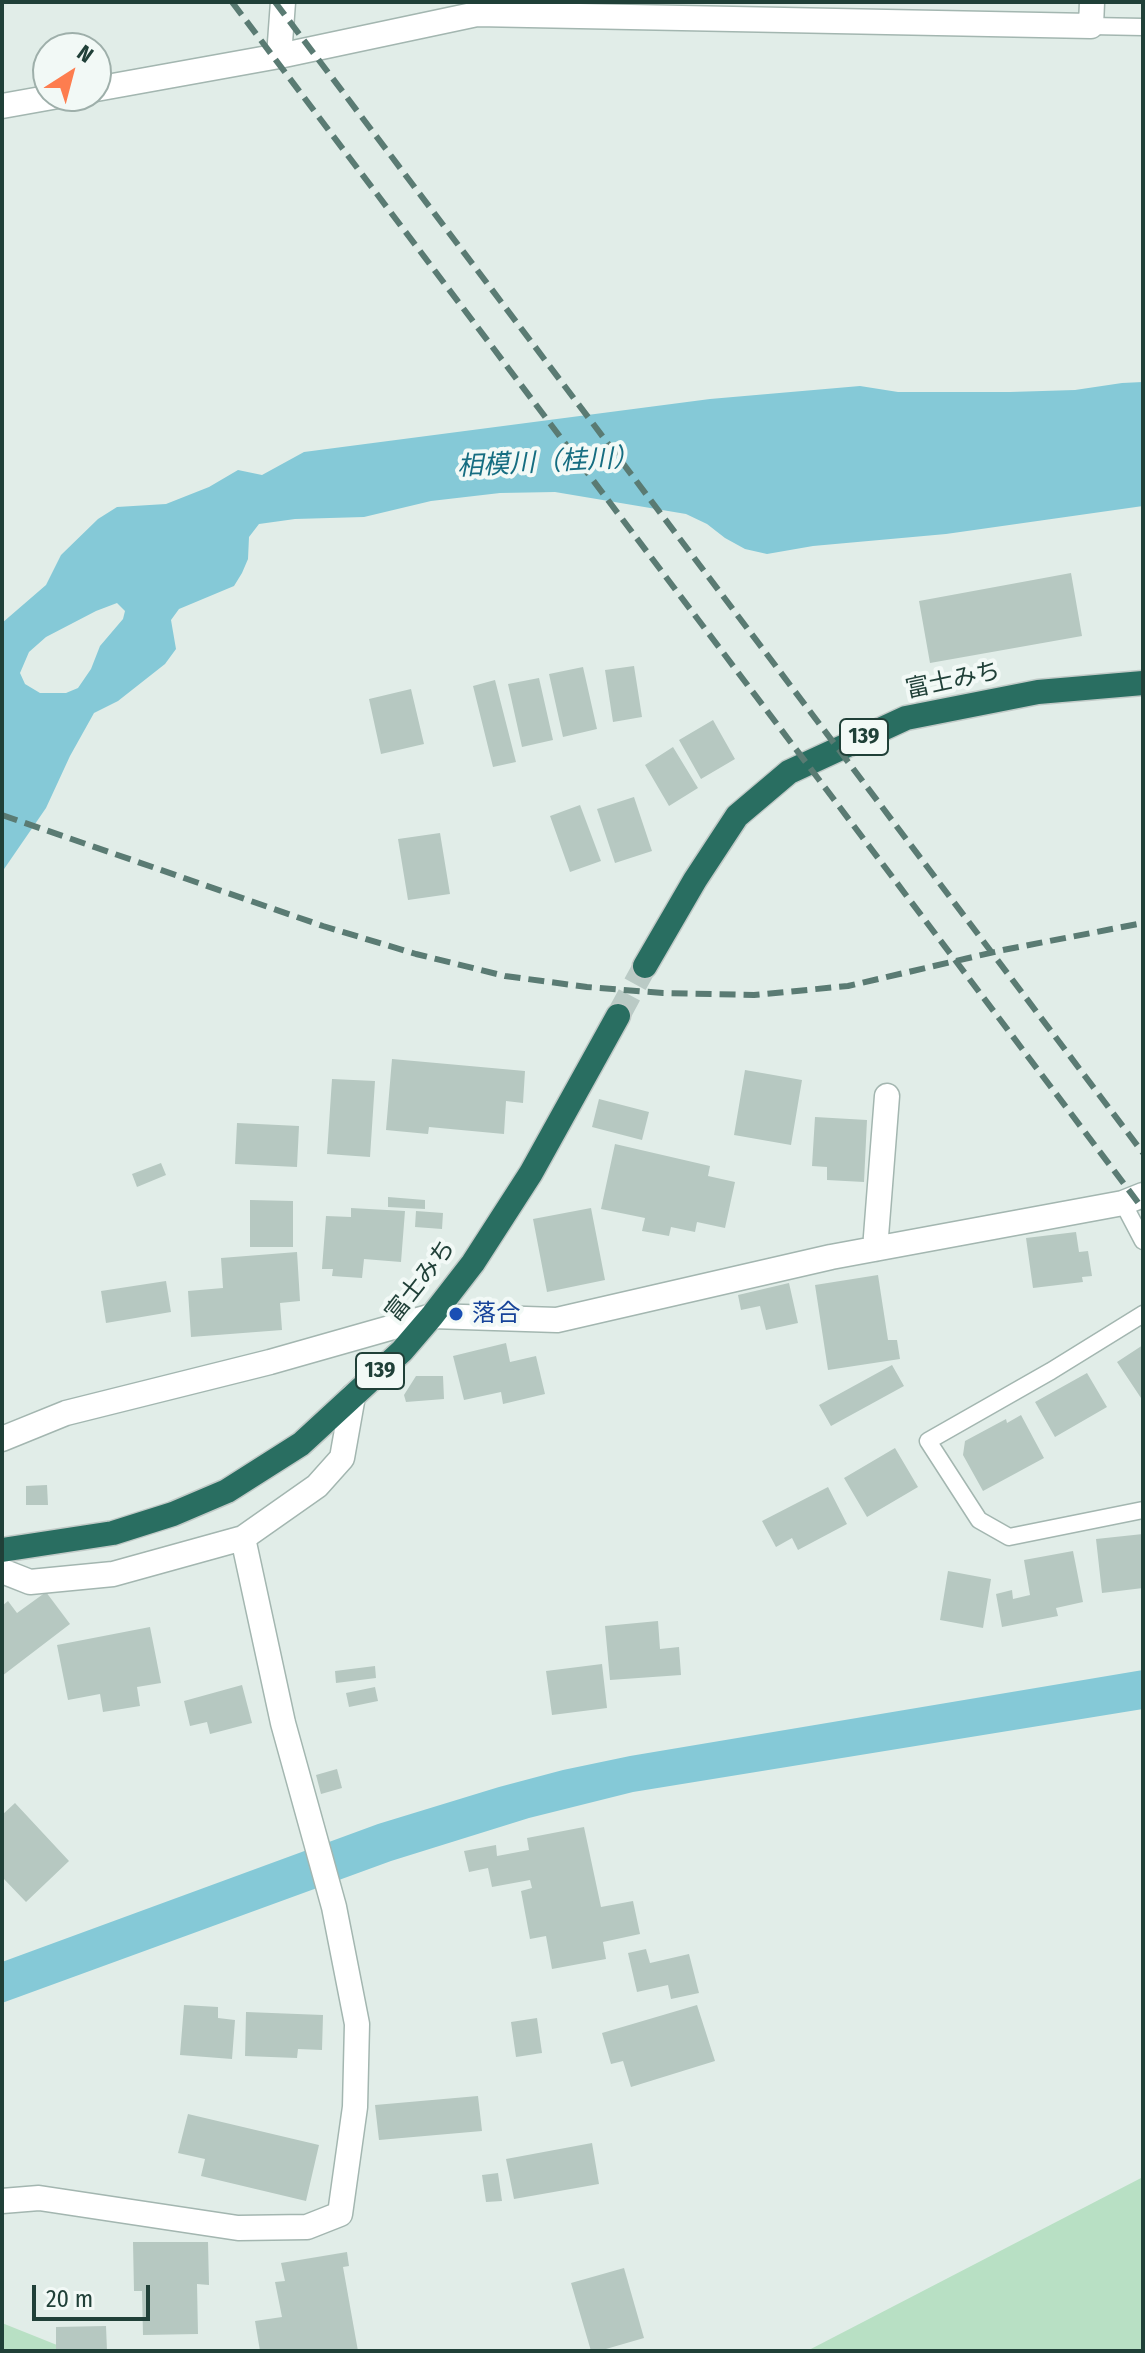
<!DOCTYPE html>
<html>
<head>
<meta charset="utf-8">
<style>
  body { margin:0 }
  #map { position:relative; width:1145px; height:2353px; overflow:hidden; background:#e1ede8; font-family:"Fira Sans Condensed",sans-serif }
  canvas { display:block }
  .frame { position:absolute; inset:0; border:4px solid #204038; pointer-events:none }
  .north { position:absolute; left:32px; top:32px; width:80px; height:80px; box-sizing:border-box; background:#f2f9f6; border:2px solid #9eafaa; border-radius:50%; rotate:36deg; font-size:22px; font-weight:700; line-height:32px; text-align:center; color:#204038 }
  .north::after { content:''; display:block; margin:auto; width:28px; height:36px; background:#fd7d4f; clip-path:polygon(50% 0,100% 100%,50% 72%,0 100%) }
  .scale { position:absolute; left:32px; top:2285px; width:118px; height:36px; box-sizing:border-box; border:4px solid #204038; border-top:0; padding-left:10px; font-size:24px; line-height:28px; white-space:nowrap; color:#204038; -webkit-text-stroke:6px #f2f9f6; paint-order:stroke }
</style>
</head>
<body>
<div id="map">
<canvas width="1145" height="2353"></canvas>
<div class="frame"></div>
<div class="north">N</div>
<div class="scale">20 m</div>
</div>
<script>
const c = document.querySelector('canvas').getContext('2d');
c.lineJoin = 'round';
function paint(path, color) { c.fillStyle = color; c.fill(path, 'evenodd'); }
const toPath = rows => new Path2D(rows.map(r => 'M' + r).join(''));
function stroke(path, color, width, dash) { c.strokeStyle = color; c.lineWidth = width; c.lineCap = dash ? 'butt' : 'round'; c.setLineDash(dash || []); c.stroke(path); }
function drawText(font, color, halo, rows, align = 'center') {
  c.font = font + ' "Fira Sans Condensed","Noto Sans JP",sans-serif'; c.lineWidth = 8; c.setLineDash([]); c.textBaseline = 'middle'; c.strokeStyle = halo; c.fillStyle = color; for (const [text, x, y, turn = 0] of rows) {
    c.save(); c.translate(x, y); c.rotate((+turn || 0) * Math.PI / 180); c.textAlign = isNaN(turn) ? turn : align; if (halo) c.strokeText(text, 0, 0); c.fillText(text, 0, 0); c.restore();
  }
}
const green = toPath([
  [1143,2177,1143,2351,807,2351],
  [2,2323,72,2351,2,2351]
]);
const water = toPath([
  [1143,382,1143,506,946,534,813,546,767,554,745,549,725,538,707,524,686,514,555,492,500,493,431,501,364,517,295,519,259,524,249,537,248,559,242,573,234,586,179,609,171,620,176,649,165,664,118,701,94,713,70,756,46,808,2,872,2,623,46,585,61,555,98,519,117,507,166,504,209,487,238,470,262,475,304,452,710,399,860,386,898,392,1010,392,1075,390,1122,383],
  [117,603,125,611,123,619,100,646,91,669,78,688,66,693,40,693,25,684,20,673,29,652,46,637,96,611],
  [1143,1670,1143,1709,633,1792,529,1818,391,1861,2,2003,2,1962,378,1824,499,1787,563,1770,630,1756]
]);
const building = toPath([
  [1071,573,1082,636,930,663,919,601],
  [634,666,642,717,613,722,605,670],
  [583,667,597,729,563,737,549,674],
  [539,678,553,740,522,747,508,684],
  [495,680,516,762,493,767,473,686],
  [411,689,424,744,381,754,369,699],
  [713,720,735,759,701,779,679,740],
  [673,747,698,788,669,806,645,765],
  [634,797,652,851,615,863,597,809],
  [580,805,601,861,570,872,550,816],
  [440,833,450,894,408,900,398,839],
  [392,1059,525,1071,523,1103,506,1101,504,1134,429,1127,428,1134,386,1130],
  [745,1070,802,1080,791,1145,734,1135],
  [332,1079,375,1081,370,1157,327,1154],
  [599,1099,649,1112,642,1140,592,1127],
  [815,1117,867,1120,864,1182,827,1180,827,1167,812,1166],
  [237,1123,299,1126,297,1167,235,1164],
  [615,1144,710,1166,708,1176,735,1182,725,1228,697,1222,695,1232,671,1227,669,1236,642,1231,645,1218,601,1209],
  [161,1163,166,1175,137,1187,132,1174],
  [388,1197,425,1200,425,1209,388,1207],
  [250,1200,293,1201,293,1247,250,1247],
  [351,1208,405,1211,401,1262,364,1259,362,1278,332,1276,333,1269,322,1269,326,1216,351,1217],
  [591,1208,605,1280,547,1292,533,1219],
  [416,1211,443,1213,442,1229,415,1227],
  [1076,1232,1079,1252,1088,1251,1092,1276,1082,1277,1083,1282,1033,1288,1026,1238],
  [297,1252,300,1301,280,1303,282,1330,191,1337,188,1291,223,1288,221,1258],
  [878,1275,888,1340,897,1340,900,1359,828,1370,815,1285],
  [166,1281,171,1312,106,1323,101,1291],
  [789,1283,798,1323,766,1330,760,1306,741,1310,738,1295],
  [506,1343,510,1362,536,1356,545,1394,503,1404,501,1392,464,1400,453,1356],
  [1143,1345,1143,1401,1117,1362],
  [892,1365,904,1386,831,1426,819,1405],
  [1087,1373,1107,1407,1055,1437,1035,1402],
  [416,1376,443,1376,444,1399,406,1402,404,1395],
  [1021,1415,1044,1458,983,1491,963,1455,965,1441,1006,1419,1007,1423],
  [895,1448,918,1487,867,1517,844,1478],
  [47,1485,48,1505,26,1505,26,1486],
  [828,1487,847,1524,798,1550,792,1538,776,1547,762,1521],
  [1143,1534,1143,1588,1102,1593,1096,1539],
  [1073,1551,1083,1602,1056,1608,1058,1616,1002,1627,996,1594,1012,1590,1013,1599,1030,1595,1024,1560],
  [948,1571,991,1579,983,1628,940,1620],
  [46,1592,70,1624,2,1676,2,1606,8,1601,17,1613],
  [658,1621,660,1649,679,1647,681,1675,610,1680,605,1626],
  [150,1627,161,1683,137,1687,140,1706,103,1712,100,1694,68,1700,57,1645],
  [602,1664,607,1708,552,1715,546,1671],
  [375,1666,376,1678,336,1683,335,1671],
  [242,1685,252,1723,210,1734,207,1722,190,1726,184,1701],
  [375,1687,378,1701,349,1707,346,1693],
  [337,1769,342,1788,321,1794,316,1775],
  [15,1803,69,1861,26,1902,2,1877,2,1815],
  [584,1827,601,1907,633,1901,640,1934,603,1942,606,1959,552,1969,546,1936,530,1939,521,1891,532,1888,530,1880,492,1887,488,1868,469,1872,464,1851,496,1845,497,1856,529,1850,527,1838],
  [646,1949,650,1963,689,1954,699,1993,671,1999,668,1985,637,1992,628,1953],
  [184,2005,218,2007,218,2018,235,2020,232,2059,180,2055],
  [697,2005,715,2061,631,2087,623,2061,611,2064,602,2033],
  [246,2012,323,2015,322,2050,298,2049,297,2058,245,2056],
  [537,2018,542,2053,516,2057,511,2022],
  [478,2096,482,2131,379,2140,375,2105],
  [188,2114,319,2145,306,2201,201,2176,205,2159,178,2153],
  [592,2143,599,2184,514,2199,506,2159],
  [498,2173,502,2201,486,2202,482,2175],
  [133,2242,208,2242,209,2285,197,2284,198,2334,143,2335,142,2291,134,2291],
  [347,2252,349,2266,343,2267,358,2351,260,2351,255,2321,282,2317,275,2282,285,2281,281,2263],
  [624,2268,644,2338,599,2351,591,2351,571,2283],
  [106,2326,107,2351,56,2351,56,2327]
]);
const highwayTunnel = toPath([
  [618,1016,645,966]
]);
const lane = toPath([
  [1091,26,1143,27],
  [1123,1203,1143,1241],
  [1143,1314,1051,1371,928,1441,979,1520,1009,1537,1143,1510]
]);
const street = toPath([
  [279,56,283,2],
  [96,89,279,56,477,14,1091,26,1092,2],
  [2,106,58,96],
  [875,1249,887,1096],
  [2,1439,66,1413,270,1362,432,1316,557,1320,831,1257,1123,1203,1143,1195],
  [243,1538,317,1486,342,1458,353,1396],
  [2,1571,30,1582,113,1574,243,1538,283,1723,334,1907,357,2024,355,2107,340,2214,307,2227,238,2228,39,2198,2,2201]
]);
const highway = toPath([
  [645,966,695,880,737,816,789,772,906,718,1038,692,1143,683],
  [2,1550,113,1533,173,1514,227,1491,301,1444,402,1351,432,1316,473,1263,531,1173,618,1016]
]);
const rail = toPath([
  [232,2,1143,1209],
  [275,2,1143,1153],
  [2,815,323,926,416,954,505,976,587,987,663,993,754,995,848,986,1003,950,1143,923]
]);
const markers = [
  [456,1314,8,"#1a4fb4"]
];
const shields = [
  [864,737,48],
  [380,1371,48]
];
const shieldNames = [
  ["139",864,737],
  ["139",380,1371]
];
const streetNames = [
  ["富士みち",953,681,-12],
  ["富士みち",421,1281,-52]
];
const transitNames = [
  ["落合",472,1314]
];
const waterNames = [
  ["相模川（桂川）",548,463,-3]
];
paint(green, '#b8e0c4');
paint(water, '#85c9d7');
paint(building, '#b6c8c1');
stroke(highwayTunnel, '#bacac5', 24, [24, 12]);
stroke(lane, '#a3b6b0', 19);
stroke(street, '#a3b6b0', 27);
stroke(highway, '#c1cac7', 27);
stroke(lane, '#fff', 16);
stroke(street, '#fff', 24);
stroke(highway, '#296e61', 24);
stroke(rail, '#5a7b73', 6, [16, 8]);
for (const [x, y, r, color] of markers) { const dot = new Path2D(); dot.arc(x, y, r, 0, 2 * Math.PI); c.fillStyle = color; c.fill(dot); stroke(dot, '#f2f9f6', 3); }
for (const [x, y, w] of shields) { const box = new Path2D(); box.roundRect(x - w / 2, y - 18, w, 36, 6); c.fillStyle = '#f2f9f6'; c.fill(box); stroke(box, '#204038', 2); }
drawText('bold 22px', '#204038', null, shieldNames);
drawText('24px', '#204038', '#f2f9f6', streetNames);
drawText('24px', '#164399', '#f2f9f6', transitNames, 'left');
drawText('italic 26px', '#156d81', '#f2f9f6', waterNames);
</script>
</body>
</html>
